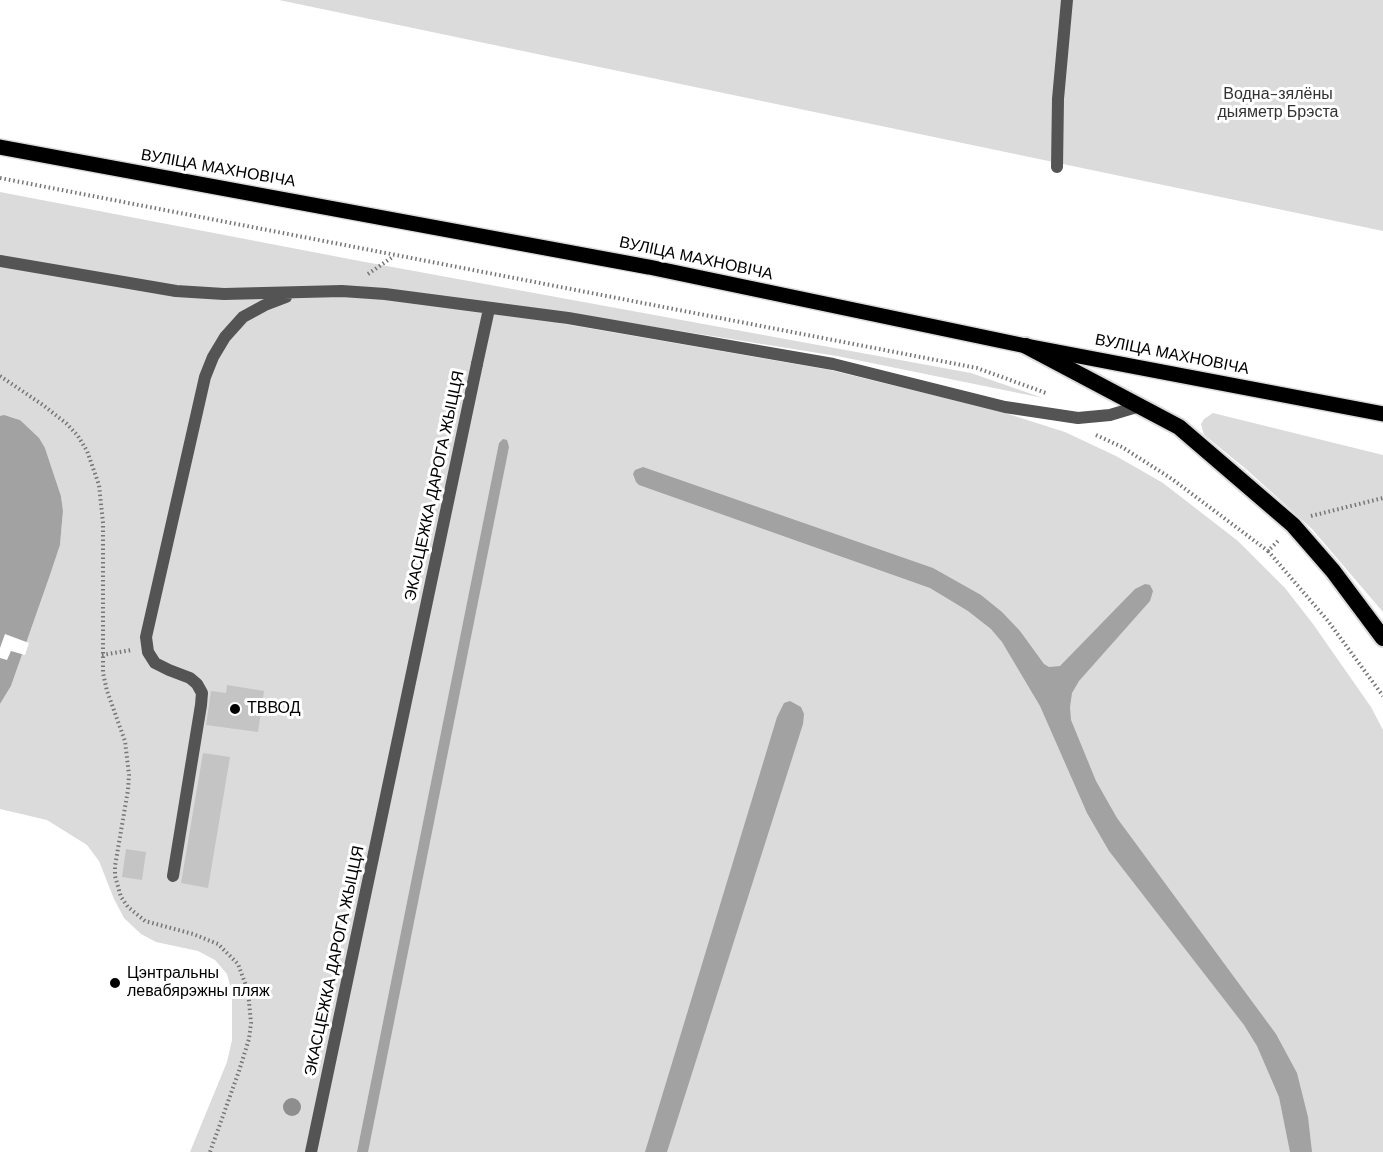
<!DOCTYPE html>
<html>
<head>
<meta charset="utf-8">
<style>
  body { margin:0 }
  canvas { display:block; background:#fff }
</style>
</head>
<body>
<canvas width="1383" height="1152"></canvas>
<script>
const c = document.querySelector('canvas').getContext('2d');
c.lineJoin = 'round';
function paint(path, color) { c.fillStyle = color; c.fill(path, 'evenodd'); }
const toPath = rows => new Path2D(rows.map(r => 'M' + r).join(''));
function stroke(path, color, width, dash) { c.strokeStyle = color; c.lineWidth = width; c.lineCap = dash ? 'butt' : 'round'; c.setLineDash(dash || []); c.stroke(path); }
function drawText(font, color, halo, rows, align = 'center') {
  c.font = font + ' "DM Sans",sans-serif'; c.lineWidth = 6; c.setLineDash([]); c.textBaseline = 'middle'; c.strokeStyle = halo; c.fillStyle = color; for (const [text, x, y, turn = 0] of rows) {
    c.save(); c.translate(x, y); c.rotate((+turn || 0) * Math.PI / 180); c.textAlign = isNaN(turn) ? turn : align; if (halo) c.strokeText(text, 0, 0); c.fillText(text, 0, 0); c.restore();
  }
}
const green = toPath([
  [279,0,1383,0,1383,231],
  [0,192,365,262,971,373,1043,398,837,356,561,312,559,323,830,370,1002,412,1065,432,1116,456,1163,483,1238,541,1285,588,1313,624,1371,707,1383,730,1383,1152,190,1152,227,1062,232,1040,232,993,227,974,215,960,198,951,156,942,141,934,124,918,114,899,99,861,87,845,47,820,0,809,0,704,11,686,50,575,60,545,63,511,61,496,45,448,20,420,11,417,0,416],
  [1213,413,1383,455,1383,612,1312,529,1246,469,1204,435,1201,424,1204,419]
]);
const water = toPath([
  [4,415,20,420,39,438,45,448,61,496,63,511,60,545,50,575,11,686,0,704,0,416],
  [503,439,507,440,509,447,368,1152,357,1152,499,443],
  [643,467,933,568,981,595,1002,612,1020,631,1044,664,1049,667,1060,666,1135,589,1145,584,1150,585,1153,591,1150,601,1079,681,1072,693,1070,707,1071,720,1096,781,1117,818,1276,1034,1297,1073,1308,1117,1312,1152,1290,1152,1279,1097,1257,1046,1244,1025,1109,851,1087,813,1040,706,1002,642,991,629,968,611,930,588,639,485,636,482,633,474,635,470],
  [790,701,801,707,804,714,803,724,667,1152,645,1152,777,717,784,703]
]);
const pier = toPath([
  [5,634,29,643,25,655,11,651,7,660,0,658,0,648]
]);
const building = toPath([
  [227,685,264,691,258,732,206,725,211,691,226,693],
  [203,753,230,757,208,888,181,883],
  [126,849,146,852,142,880,122,877]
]);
const path = toPath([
  [0,178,977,368,1046,393],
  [368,274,394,256],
  [0,376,43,405,67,424,78,436,87,451,99,485,103,523,103,673,107,691,125,741,129,775,128,790,115,866,115,876,121,897,128,907,145,921,193,934,218,944,238,964,248,991,251,1023,249,1039,239,1071,210,1152],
  [1096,435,1122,447,1172,479,1268,551,1279,540],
  [1311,516,1383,498],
  [1268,551,1328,621,1383,696],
  [102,655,131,650]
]);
const service = toPath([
  [0,261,176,291,224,294,342,291,385,294,568,318,833,364,1005,407,1078,418,1110,415,1140,406],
  [477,364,489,309],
  [173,876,201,705,202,693,197,684,190,678,169,670,155,663,148,652,146,637,205,377,213,357,225,337,243,317,265,305,286,297]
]);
const minor = toPath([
  [1057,167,1058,99,1067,0],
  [311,1152,477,364]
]);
const primary = toPath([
  [0,147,649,267,1026,346,1383,414]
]);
const trunk = toPath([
  [1026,346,1179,427,1293,525,1333,571,1383,638]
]);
const trees = [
  [292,1107]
];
const markers = [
  [235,709,6,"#000"],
  [115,983,6,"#000"]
];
const parkNames = [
  ["Водна-зялёны",1278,95],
  ["дыяметр Брэста",1278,113]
];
const streetNames = [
  ["ВУЛІЦА МАХНОВІЧА",218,169,10],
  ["ВУЛІЦА МАХНОВІЧА",696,259,12],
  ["ВУЛІЦА МАХНОВІЧА",1172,355,11],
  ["ЭКАСЦЕЖКА ДАРОГА ЖЫЦЦЯ",435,486,-78],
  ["ЭКАСЦЕЖКА ДАРОГА ЖЫЦЦЯ",335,961,-78]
];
const poiNames = [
  ["ТВВОД",247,709],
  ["Цэнтральны",127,974],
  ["левабярэжны пляж",127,992]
];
paint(green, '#dbdbdb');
paint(water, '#a2a2a2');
paint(pier, '#fff');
paint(building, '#c4c4c4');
stroke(primary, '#dbdbdb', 18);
stroke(trunk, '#dbdbdb', 20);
stroke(path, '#767676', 4, [1.5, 3]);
stroke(service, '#545454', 12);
stroke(minor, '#545454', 12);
stroke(primary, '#000', 15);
stroke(trunk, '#000', 16);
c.fillStyle = '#8e8e8e';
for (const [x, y] of trees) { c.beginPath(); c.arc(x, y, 9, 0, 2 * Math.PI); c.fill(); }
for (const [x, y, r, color] of markers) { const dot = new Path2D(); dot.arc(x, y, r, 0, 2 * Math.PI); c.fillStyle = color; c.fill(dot); stroke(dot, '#fff', 2); }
drawText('16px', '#323232', '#fff', parkNames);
drawText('16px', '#000', '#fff', streetNames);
drawText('16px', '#000', '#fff', poiNames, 'left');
</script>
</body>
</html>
